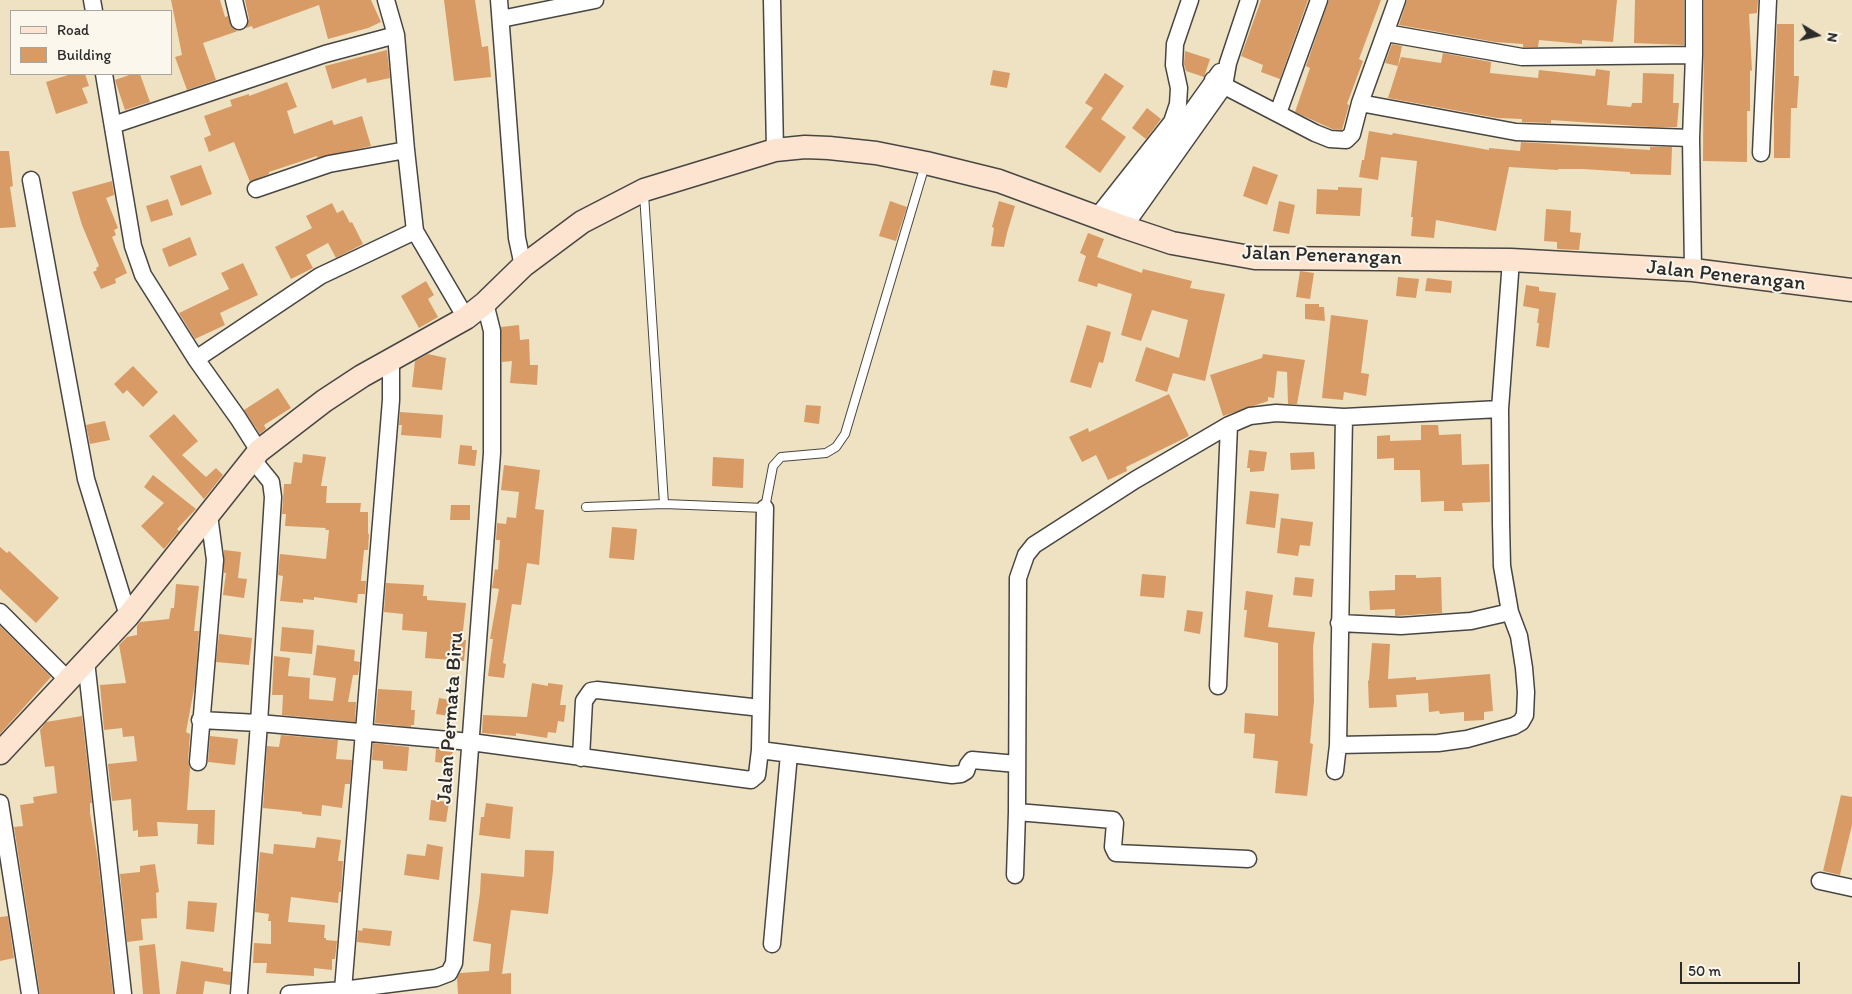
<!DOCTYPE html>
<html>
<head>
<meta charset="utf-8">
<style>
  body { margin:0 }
  #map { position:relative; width:1852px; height:994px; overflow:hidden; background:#efe2c3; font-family:Itim,sans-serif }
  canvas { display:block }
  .legend { position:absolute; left:10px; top:10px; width:162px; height:65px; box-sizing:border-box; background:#fbf7ec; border:1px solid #a8a59f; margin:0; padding:6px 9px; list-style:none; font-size:15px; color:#2b2b2b }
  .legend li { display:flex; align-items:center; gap:10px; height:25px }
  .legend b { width:25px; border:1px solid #a8a59f }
  .north { position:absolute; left:1792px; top:10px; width:50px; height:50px; -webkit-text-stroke:4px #fbf7ec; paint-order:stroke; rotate:99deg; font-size:14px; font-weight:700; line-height:20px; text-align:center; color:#2b2b2b }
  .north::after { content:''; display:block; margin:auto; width:18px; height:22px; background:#2b2b2b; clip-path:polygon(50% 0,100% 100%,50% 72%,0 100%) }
  .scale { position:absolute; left:1680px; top:962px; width:120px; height:22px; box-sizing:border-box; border:2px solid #2b2b2b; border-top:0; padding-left:6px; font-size:15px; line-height:18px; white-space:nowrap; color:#2b2b2b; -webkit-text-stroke:4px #fbf7ec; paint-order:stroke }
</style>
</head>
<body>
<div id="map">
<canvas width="1852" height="994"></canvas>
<ul class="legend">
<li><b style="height:6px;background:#fde4d0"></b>Road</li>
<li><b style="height:14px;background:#d89b65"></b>Building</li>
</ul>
<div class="north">N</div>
<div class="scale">50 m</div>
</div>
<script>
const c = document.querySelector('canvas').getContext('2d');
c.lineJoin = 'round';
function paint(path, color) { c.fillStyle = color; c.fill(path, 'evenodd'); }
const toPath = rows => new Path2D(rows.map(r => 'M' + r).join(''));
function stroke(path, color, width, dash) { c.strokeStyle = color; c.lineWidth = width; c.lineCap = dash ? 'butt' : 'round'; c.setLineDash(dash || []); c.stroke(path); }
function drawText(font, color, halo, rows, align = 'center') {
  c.font = font + ' Itim,sans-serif'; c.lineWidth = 4; c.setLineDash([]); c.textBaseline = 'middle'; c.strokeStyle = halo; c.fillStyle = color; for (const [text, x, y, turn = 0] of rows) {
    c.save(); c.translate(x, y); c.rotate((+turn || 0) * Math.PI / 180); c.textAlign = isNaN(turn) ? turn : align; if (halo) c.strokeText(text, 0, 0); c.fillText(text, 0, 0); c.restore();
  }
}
const building = toPath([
  [171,0,220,0,225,17,228,16,231,27,238,31,203,43,216,80,187,90,175,57,182,55],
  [245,0,371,0,381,22,368,28,328,39,319,5,253,29,252,26,246,28,249,19],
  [444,0,475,0,482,47,488,46,491,77,454,81],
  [1261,0,1308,0,1280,79,1261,72,1263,65,1241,56],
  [1329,0,1381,0,1359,59,1363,61,1347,104,1349,105,1342,130,1332,129,1295,112,1310,68,1306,66],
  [1407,0,1617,0,1613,42,1582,40,1582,44,1539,40,1538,47,1523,47,1523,44,1495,42,1399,25],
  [1635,0,1684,0,1684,45,1634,43],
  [1704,0,1758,0,1757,13,1749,14,1752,71,1750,70,1750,111,1747,111,1747,162,1703,161],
  [1777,24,1794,24,1794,76,1799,76,1797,108,1791,108,1790,158,1774,158,1774,107],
  [1392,44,1402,46,1398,66,1385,63],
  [387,50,390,78,367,83,366,78,332,89,325,66],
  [1185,51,1210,59,1204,77,1186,71,1184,64],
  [1443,53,1491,62,1490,73,1538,78,1539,70,1595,76,1596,69,1610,71,1607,105,1631,107,1632,103,1642,103,1643,73,1674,74,1673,103,1679,103,1677,127,1652,127,1551,120,1551,123,1522,122,1522,119,1497,118,1388,98,1401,57,1441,63],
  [993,70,1010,73,1007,88,990,85],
  [1105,73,1124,86,1101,119,1126,137,1100,173,1065,147,1093,108,1085,103],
  [71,74,85,74,89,86,82,88,88,103,56,114,46,82],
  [132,74,140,74,150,102,125,110,115,80],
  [287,82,297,107,287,111,294,134,332,120,334,125,362,116,371,146,317,158,317,156,269,172,269,174,250,182,234,142,209,152,204,138,211,135,204,116,232,106,230,100,249,94,249,96],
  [1147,108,1161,119,1146,139,1132,128],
  [1369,131,1392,135,1393,133,1489,150,1489,148,1520,151,1521,142,1650,150,1650,147,1672,147,1671,175,1630,174,1630,172,1583,169,1558,169,1558,170,1509,167,1496,231,1436,220,1434,238,1411,236,1413,217,1411,217,1417,161,1381,157,1378,180,1359,177,1362,160,1364,160],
  [0,151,9,151,13,186,10,187,16,227,0,228],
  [201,165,212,194,181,206,170,176],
  [1253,166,1278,175,1267,205,1243,196],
  [112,181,114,195,106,198,118,228,114,230,116,235,112,237,127,273,115,279,116,283,101,289,93,272,97,270,96,268,99,266,82,225,72,192],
  [1338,187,1362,188,1360,216,1316,214,1317,189,1338,190],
  [168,199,173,215,151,222,146,206],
  [890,201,907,207,896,241,879,236],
  [999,201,1015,206,1007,233,1004,247,991,246,994,228,992,227],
  [1279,201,1295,205,1289,234,1273,231],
  [332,203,337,213,343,210,350,223,352,222,363,244,336,258,328,243,306,255,313,268,291,279,275,247,312,228,306,216],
  [1546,209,1571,211,1570,232,1581,233,1579,250,1557,249,1557,242,1544,241],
  [1088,233,1104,239,1097,257,1142,273,1143,269,1192,281,1190,288,1225,294,1205,381,1173,373,1167,392,1135,381,1146,347,1179,358,1188,320,1152,310,1141,341,1121,335,1132,294,1098,283,1097,287,1078,281,1086,256,1080,253],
  [190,237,197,255,169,267,162,249],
  [243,263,258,295,220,313,225,325,195,339,179,313,229,289,221,273],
  [1300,271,1314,273,1310,299,1296,297],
  [1398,277,1419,279,1416,298,1396,296],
  [1427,278,1452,281,1451,293,1425,291],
  [426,281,434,295,428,299,438,317,419,328,401,296],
  [1526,285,1539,287,1539,291,1556,293,1549,348,1536,346,1539,323,1537,323,1539,309,1523,306],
  [1305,304,1319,304,1319,307,1324,307,1325,321,1305,319],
  [1331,315,1368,320,1361,373,1369,374,1366,396,1344,392,1343,400,1322,398],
  [519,325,520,340,529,339,530,365,538,365,537,385,510,383,512,361,502,362,501,327],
  [1087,325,1111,332,1103,363,1099,362,1091,388,1070,382],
  [428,354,446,358,442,390,412,387,415,361],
  [1263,354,1305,360,1297,404,1288,404,1287,372,1277,371,1274,398,1268,397,1268,401,1223,416,1210,375,1262,358],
  [133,366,158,392,143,407,127,390,123,394,114,384],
  [278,388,291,408,264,425,266,429,260,434,244,410],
  [1169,394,1189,436,1126,467,1127,471,1108,480,1096,455,1082,462,1069,437,1088,428,1089,432],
  [806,405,821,406,819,424,804,422],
  [400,412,443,415,441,438,401,435,402,425,399,425],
  [174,414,198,441,182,455,206,477,216,468,223,475,204,499,149,436],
  [105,421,110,440,90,444,86,425],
  [1421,425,1438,425,1439,435,1461,434,1462,465,1489,464,1490,502,1462,503,1463,511,1444,511,1444,501,1421,502,1420,470,1394,470,1394,458,1377,459,1377,436,1390,435,1390,441,1421,440],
  [460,445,472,446,472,450,477,450,475,466,458,464],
  [1249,450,1267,452,1264,471,1250,472,1250,468,1247,468],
  [1314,452,1315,469,1291,470,1290,453],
  [303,454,326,457,321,486,327,486,326,503,361,503,360,512,368,512,368,534,369,534,368,550,364,550,361,581,366,581,365,594,358,594,357,603,314,597,314,600,303,599,303,603,280,601,283,576,278,575,280,554,326,559,329,530,325,530,326,528,285,526,286,514,282,514,284,484,291,484,294,462,302,463],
  [713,457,744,459,743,488,712,486],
  [504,465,540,470,535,509,544,510,539,565,527,563,521,605,512,604,503,663,506,664,504,678,488,676,493,639,490,639,499,589,492,588,495,569,498,570,500,540,496,540,497,523,506,524,507,517,516,518,519,492,501,490],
  [153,475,196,509,177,529,179,531,164,549,141,526,164,503,144,487],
  [1250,491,1279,494,1275,528,1246,524],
  [451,505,470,505,470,520,450,520],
  [1281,518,1313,522,1310,546,1300,545,1298,556,1277,553],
  [612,527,637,529,634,560,609,558],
  [0,547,7,553,9,551,59,598,36,623,0,589],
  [224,550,241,552,238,578,247,579,244,598,223,595,226,573,224,573],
  [1142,574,1166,576,1164,598,1140,596],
  [1395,575,1416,575,1416,578,1441,577,1442,613,1395,616,1395,609,1370,610,1369,591,1395,590],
  [1295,577,1314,579,1312,597,1293,595],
  [386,583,424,585,423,596,427,596,427,600,466,603,462,640,466,640,464,661,425,658,427,632,402,630,403,614,384,612],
  [176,584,199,586,194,631,199,631,195,684,186,732,190,734,188,761,190,768,187,810,215,810,214,845,197,844,198,824,157,822,158,836,138,837,138,830,133,831,131,799,112,801,108,764,137,761,134,736,123,737,122,728,104,730,100,685,126,683,119,645,127,637,137,635,137,626,140,622,169,619,171,608,174,608],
  [1246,591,1273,595,1268,627,1315,632,1313,647,1314,701,1310,743,1313,744,1307,796,1275,793,1278,761,1253,758,1255,734,1244,733,1245,713,1278,716,1278,643,1244,637,1247,610,1244,610],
  [1187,610,1203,612,1200,634,1184,631],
  [0,626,51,677,0,734],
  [282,627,314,630,312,654,280,651],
  [219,634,252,638,249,665,216,662],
  [1372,643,1390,644,1388,679,1416,677,1416,680,1490,674,1493,711,1484,712,1484,720,1464,721,1464,712,1440,714,1439,711,1429,712,1428,693,1396,695,1397,707,1369,708,1368,681,1369,680],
  [317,645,355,650,354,661,360,662,358,675,353,675,348,702,356,702,355,722,282,715,283,695,272,695,274,656,290,658,288,676,310,678,309,699,333,701,336,678,313,675],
  [532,683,548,686,548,683,563,685,560,705,566,705,564,722,558,721,556,733,548,732,547,738,516,733,516,736,482,733,483,715,527,717],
  [378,689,412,691,411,710,415,710,414,725,411,725,411,727,375,723],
  [439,698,457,701,455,717,436,714],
  [82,716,92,803,90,803,90,813,98,860,113,994,40,994,14,827,23,826,20,805,34,803,33,797,57,793,54,766,45,767,40,730,46,722],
  [281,735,338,740,336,759,352,760,350,784,345,784,342,808,322,805,321,816,302,814,302,812,263,808,267,746,279,747],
  [210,736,238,739,235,765,208,762],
  [373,743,409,747,407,771,383,769,383,761,372,760],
  [436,749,453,750,451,764,435,762],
  [1841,795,1852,797,1852,825,1840,875,1823,871],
  [431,800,449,802,446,822,429,820],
  [486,803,513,807,510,839,479,835,481,817,484,817],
  [317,837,341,840,338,861,343,861,341,892,339,892,338,903,291,897,288,922,325,925,324,938,326,938,326,940,337,941,335,959,332,959,332,970,314,968,314,976,266,973,267,963,253,963,254,943,271,944,271,921,268,921,269,914,255,912,260,852,273,854,274,844,315,848],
  [427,844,443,847,439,880,404,875,407,854,425,856],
  [525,850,554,851,553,871,548,914,511,910,502,974,511,973,511,994,458,994,457,978,460,973,489,971,491,944,473,941,480,893,481,873,524,877],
  [155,864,159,892,156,893,157,918,141,919,143,940,127,942,120,874,140,872,140,866],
  [188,901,217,903,214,932,186,929],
  [8,916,14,958,0,961,0,917],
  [363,928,392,931,390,946,357,942,358,930,362,931],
  [155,944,160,994,143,994,139,946],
  [181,961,223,968,223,971,231,972,230,985,205,981,203,994,176,994]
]);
const lane = toPath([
  [644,194,664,504],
  [586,507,664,504,765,508,773,466,781,457,826,453,836,447,845,434,925,165]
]);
const street = toPath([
  [92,0,94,11],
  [234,0,239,21],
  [386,0,396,35],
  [499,0,517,238,523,266],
  [772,0,775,150],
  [501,19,595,0],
  [1386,33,1522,57,1694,55],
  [104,74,133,246,143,275,196,359,238,418,259,451],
  [1213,80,1315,133,1330,139,1346,140,1352,134,1360,103,1397,0],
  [1360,103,1516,132,1691,138],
  [1278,113,1319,0],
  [113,125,325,54,396,35,406,150,415,231,466,318],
  [1761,153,1768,0],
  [31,180,86,479,128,616],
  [256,189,329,164,406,150],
  [1097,217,1172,122,1178,104,1179,88,1174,65,1175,44,1190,0],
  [1112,223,1220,72],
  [1124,227,1224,86,1228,63,1249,0],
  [1693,270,1691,138,1694,55,1694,0],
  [196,359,320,276,415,231],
  [0,612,68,680],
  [1339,623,1401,626,1471,621,1510,612],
  [86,661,123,994],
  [1218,686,1229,425],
  [200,720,259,723,471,742,751,780,757,775,760,750,765,508],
  [1338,745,1438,743,1467,739,1514,726,1521,722,1525,715,1526,692,1524,668,1519,636,1510,612,1502,566,1501,523,1500,409,1511,260],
  [760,750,952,775,961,774,966,771,968,765,972,760,1017,764],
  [581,758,584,701,591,691,597,690,761,708],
  [198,762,215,560,209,515],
  [1335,771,1338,745,1344,417],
  [0,803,30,994],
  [1017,812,1113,820,1115,823,1113,847,1116,853,1248,859],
  [1015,875,1017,812,1018,578,1026,555,1034,545,1135,480,1229,425,1250,416,1276,413,1344,417,1500,409],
  [1820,881,1852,888],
  [772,944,789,754],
  [343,990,391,400,391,360],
  [239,994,259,723,273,497,271,482,253,460],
  [289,994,343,990,436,978,449,973,454,963,492,453,492,331,485,303]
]);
const secondary = toPath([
  [0,753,128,616,259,451,324,401,362,376,466,318,485,303,523,266,582,222,644,190,775,150,805,147,829,148,876,153,926,163,999,181,1124,227,1172,243,1255,258,1511,260,1693,270,1852,290]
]);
const streetNames = [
  ["Jalan Penerangan",1322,256,2],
  ["Jalan Penerangan",1726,276,6],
  ["Jalan Permata Biru",451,718,-86]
];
paint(building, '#d89b65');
stroke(lane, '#484642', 10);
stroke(street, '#484642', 19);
stroke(secondary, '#484642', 25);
stroke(lane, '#fff', 8);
stroke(street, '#fff', 16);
stroke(secondary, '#fde4d0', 22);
drawText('21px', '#2b2b2b', '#fbf7ec', streetNames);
</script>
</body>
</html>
